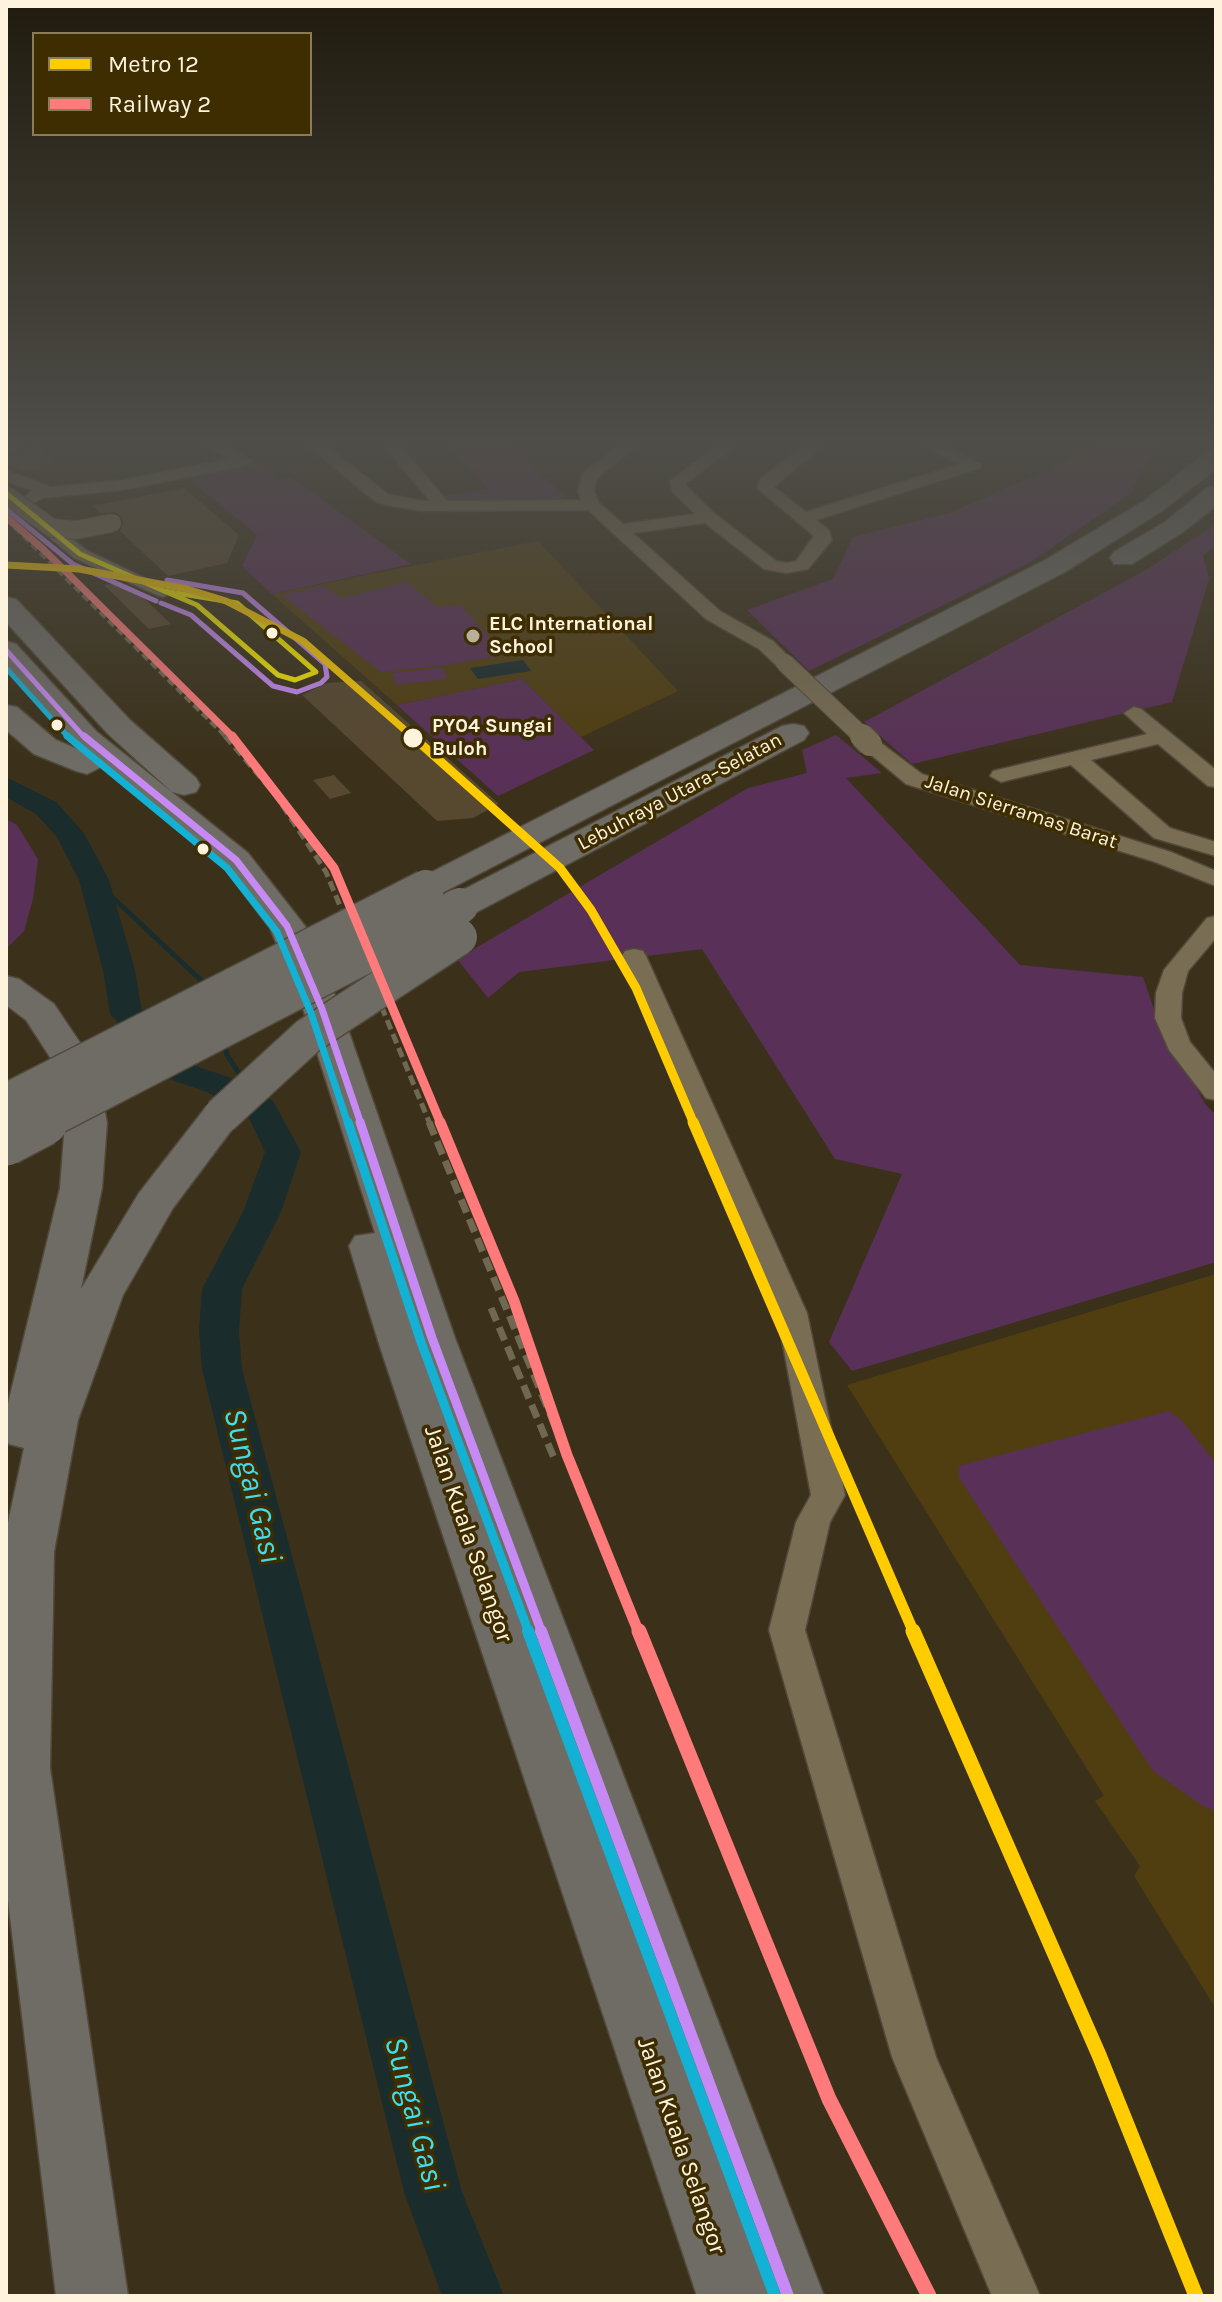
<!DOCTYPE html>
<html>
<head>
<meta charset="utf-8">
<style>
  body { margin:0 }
  #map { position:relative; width:1222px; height:2302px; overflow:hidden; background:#3b311a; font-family:Karla,sans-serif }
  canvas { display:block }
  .frame { position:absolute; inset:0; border:8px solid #fef3dd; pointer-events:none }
  .legend { position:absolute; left:32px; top:32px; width:280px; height:104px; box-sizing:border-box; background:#3e2d00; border:2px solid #8b7c58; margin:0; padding:10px 14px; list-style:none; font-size:24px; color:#fef3dd }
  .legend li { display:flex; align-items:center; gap:16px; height:40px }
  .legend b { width:40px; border:2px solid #8b7c58 }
</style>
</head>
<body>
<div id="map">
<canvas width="1222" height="2302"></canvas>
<div class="frame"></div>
<ul class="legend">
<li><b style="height:10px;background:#fc0"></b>Metro 12</li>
<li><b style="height:10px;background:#ff7a7a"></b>Railway 2</li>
</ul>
</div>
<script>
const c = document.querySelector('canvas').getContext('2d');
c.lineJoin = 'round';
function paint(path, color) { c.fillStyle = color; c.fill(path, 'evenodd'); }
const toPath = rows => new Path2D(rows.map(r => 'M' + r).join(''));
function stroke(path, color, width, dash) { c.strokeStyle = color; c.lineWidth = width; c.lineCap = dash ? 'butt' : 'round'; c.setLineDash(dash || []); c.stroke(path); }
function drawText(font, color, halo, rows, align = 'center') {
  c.font = font + ' Karla,sans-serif'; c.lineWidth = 7; c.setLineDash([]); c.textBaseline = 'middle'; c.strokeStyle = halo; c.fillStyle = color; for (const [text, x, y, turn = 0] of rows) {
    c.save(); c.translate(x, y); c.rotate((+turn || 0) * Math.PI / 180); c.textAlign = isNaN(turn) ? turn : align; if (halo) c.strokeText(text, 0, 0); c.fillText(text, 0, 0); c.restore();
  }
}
const built = toPath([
  [538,541,678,691,581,737,522,679,397,705,272,594],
  [1216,1274,1216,2009,1134,1876,1140,1866,1095,1801,1104,1796,847,1385]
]);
const green = toPath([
  [446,444,508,444,565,496,553,502,449,499,442,496,489,489],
  [1104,444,1158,444,1130,494,1031,562,809,671,747,610,833,579,853,537,950,513],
  [256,462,279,479,291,477,411,564,272,594,242,566,257,535,186,477],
  [1216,524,1216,545,1203,556,1209,579,1172,702,912,764,864,722,1146,570],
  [407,582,438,607,461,605,504,655,447,665,381,672,282,595,323,586,341,598],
  [443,668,447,679,396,685,392,673],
  [522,679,594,750,498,796,397,705],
  [836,735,882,773,846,778,1020,965,1143,977,1155,1012,1205,1104,1216,1115,1216,1262,852,1371,829,1342,902,1174,835,1159,702,949,519,972,488,998,457,959,748,788,807,773,802,750],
  [6,819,17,825,38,859,33,899,24,931,6,949],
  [1169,1411,1182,1421,1216,1463,1216,1811,1203,1806,1153,1771,959,1478,958,1466]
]);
const water = toPath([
  [523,660,531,671,478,679,470,668]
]);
const stream = toPath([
  [94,880,206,985],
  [223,1042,227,1055,244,1081]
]);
const river = toPath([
  [6,777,56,802,84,833,109,880,135,970,142,1012,190,1064,231,1078,273,1101,301,1152,281,1212,242,1289,239,1331,242,1369,462,2192,504,2296,442,2296,404,2192,202,1369,199,1331,202,1289,243,1212,265,1152,247,1114,207,1092,166,1078,110,1014,103,970,79,880,57,837,36,814,6,797,6,777]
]);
const building = toPath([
  [40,446,54,462,40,465,43,468,20,472,6,462,6,456],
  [184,488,239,535,227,563,168,576,120,531,124,522,120,515,115,512,101,513,93,506],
  [120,582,132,587,171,624,149,629,104,585],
  [361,681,499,804,473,818,437,821,302,695,327,683],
  [334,775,351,793,330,799,313,780]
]);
const minor = toPath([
  [6,444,29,444,6,453,6,444],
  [203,444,224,444,253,461,245,466,122,490,43,498,31,504,23,499,32,490,6,481,6,470,51,487,122,480,229,459,203,444],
  [306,444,324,444,388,494,422,501,430,501,382,444,399,444,447,501,581,500,578,491,583,473,621,444,639,444,597,478,594,491,599,503,623,524,695,514,673,492,670,481,719,444,738,444,686,483,687,487,714,513,776,561,787,563,796,561,814,536,757,488,761,478,806,444,824,444,774,487,806,512,959,464,919,444,941,444,982,465,980,468,816,520,829,530,832,540,808,569,787,573,764,569,705,523,633,533,720,611,773,641,795,663,785,669,778,667,759,649,706,619,588,510,422,511,391,506,376,502,306,444],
  [32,509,38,510,86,550,172,591,163,597,157,595,74,558,26,518,23,514,26,510,32,509],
  [1134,707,1141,709,1216,770,1216,787,1208,786,1158,744,1091,760,1170,828,1216,842,1216,856,1154,838,1071,765,1001,782,990,776,993,771,1147,734,1124,713,1134,707],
  [870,738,877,740,922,774,1171,852,1216,871,1216,886,1155,862,906,784,863,748,859,744,863,740,870,738],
  [1216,916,1216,938,1188,971,1182,993,1181,1018,1190,1042,1216,1074,1216,1100,1206,1098,1169,1050,1155,1018,1156,993,1164,970,1207,918,1216,916],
  [634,949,643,951,646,956,807,1313,845,1495,830,1522,805,1630,936,2057,1040,2296,992,2296,892,2057,769,1630,796,1522,811,1495,777,1313,622,956,625,951,634,949]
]);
const highway = toPath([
  [1216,450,1216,469,1162,511,1065,572,438,895,426,899,414,895,408,888,414,881,1045,560,1144,501,1207,452,1216,450],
  [1216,485,1216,506,1183,532,1132,564,1114,564,1110,558,1114,552,1165,522,1207,488,1216,485],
  [6,597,16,599,130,720,196,778,200,785,196,792,184,795,172,792,108,734,6,622,6,597],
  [6,641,16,644,97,732,248,853,305,926,341,1009,455,1338,824,2296,697,2296,379,1344,349,1246,355,1236,375,1233,303,1009,270,928,224,867,101,767,87,774,76,771,34,754,6,730,6,705,17,707,56,740,80,750,6,668,6,641],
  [793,724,804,726,809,733,804,740,473,914,460,917,447,914,442,906,447,898,782,726,793,724],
  [6,976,19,979,54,1004,97,1068,107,1123,102,1188,81,1289,139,1193,206,1107,221,1104,236,1107,242,1116,173,1208,123,1295,78,1420,54,1552,50,1768,128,2296,56,2296,6,1884,6,1532,24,1448,9,1444,6,1439,6,1412,60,1188,65,1123,57,1068,26,1020,6,1005,6,976]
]);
const railFar2 = toPath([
  [6,519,227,738]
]);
const railFar1 = toPath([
  [225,736,275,794,326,872,430,1124]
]);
const rail = toPath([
  [429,1122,567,1455],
  [491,1308,554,1458]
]);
const minorBridgeFar1 = toPath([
  [6,495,52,528,76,530,112,523],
  [785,663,864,738]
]);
const minorBridge = toPath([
  [862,736,870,744]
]);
const highwayBridgeFar1 = toPath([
  [6,1102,426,888],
  [221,1116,308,1036,459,937],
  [40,1124,460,906]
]);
const highwayBridge = toPath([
  [6,1142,44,1122]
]);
const bus1Far3 = toPath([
  [6,650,85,738]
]);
const bus1Far2 = toPath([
  [84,736,236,860,287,926,322,1009,361,1124]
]);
const bus1Far1 = toPath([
  [360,1122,432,1338,542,1633]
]);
const bus1 = toPath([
  [541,1631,788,2296]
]);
const bus2Far3 = toPath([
  [6,668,69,738]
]);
const bus2Far2 = toPath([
  [67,736,227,868,277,932,311,1013,348,1124]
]);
const bus2Far1 = toPath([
  [348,1122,421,1342,529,1633]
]);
const bus2 = toPath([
  [528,1631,775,2296]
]);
const bus3 = toPath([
  [6,493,80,554,164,591],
  [164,591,237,603,316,672,295,680,278,675,197,605,164,591]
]);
const bus4 = toPath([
  [6,509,73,564,156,601],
  [161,603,191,615,273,686,297,692,321,683,327,677,325,664,243,593,167,580]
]);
const rail1Far3 = toPath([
  [6,517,43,549,234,738]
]);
const rail1Far2 = toPath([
  [232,736,334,868,441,1124]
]);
const rail1Far1 = toPath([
  [440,1122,514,1301,567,1455,639,1633]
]);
const rail1 = toPath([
  [639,1631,829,2099,929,2296]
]);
const metro1Far3 = toPath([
  [6,565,79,569,187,589,226,601,303,641,414,738]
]);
const metro1Far2 = toPath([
  [412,736,560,868,591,910,636,988,694,1124]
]);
const metro1Far1 = toPath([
  [693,1122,914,1633]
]);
const metro1 = toPath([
  [913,1631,1099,2055,1196,2296]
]);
const markers = [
  [272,633,7,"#fef3dd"],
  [473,636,8,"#baaf99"],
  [57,725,7,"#fef3dd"],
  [413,738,11,"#fef3dd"],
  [203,849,7,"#fef3dd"]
];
const farPoinames = [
  ["ELC International",489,624],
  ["School",489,647]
];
const farStopnames = [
  ["PY04 Sungai",432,726],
  ["Buloh",432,749]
];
const farStreetnames = [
  ["Lebuhraya Utara–Selatan",680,792,-28],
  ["Jalan Sierramas Barat",1021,812,18]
];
const streetNames = [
  ["Jalan Kuala Selangor",468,1534,71],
  ["Jalan Kuala Selangor",681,2146,71]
];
const nearWaternames = [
  ["Sungai Gasi",252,1486,76],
  ["Sungai Gasi",414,2114,75]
];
paint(built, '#503e10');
paint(green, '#593057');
paint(water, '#1b2c2d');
stroke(stream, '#1b2c2d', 5);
paint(river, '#1b2c2d');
paint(building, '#574830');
stroke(minor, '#51493a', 3);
stroke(highway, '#51493a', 3);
paint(minor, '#796d53');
paint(highway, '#6f6c65');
stroke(railFar2, '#716852', 4, [8, 4]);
stroke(railFar1, '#716852', 5, [10, 5]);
stroke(rail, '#716852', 7, [14, 7]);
stroke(minorBridgeFar1, '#51493a', 20, []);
stroke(minorBridge, '#51493a', 27, []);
stroke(highwayBridgeFar1, '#51493a', 39, []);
stroke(highwayBridge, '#51493a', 50, []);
stroke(minorBridgeFar1, '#796d53', 18);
stroke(minorBridge, '#796d53', 24);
stroke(highwayBridgeFar1, '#6f6c65', 36);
stroke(highwayBridge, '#6f6c65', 47);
stroke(bus1Far3, '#c78af5', 5);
stroke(bus1Far2, '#c78af5', 7);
stroke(bus1Far1, '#c78af5', 9);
stroke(bus1, '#c78af5', 12);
stroke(bus2Far3, '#13b2d5', 5);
stroke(bus2Far2, '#13b2d5', 7);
stroke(bus2Far1, '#13b2d5', 9);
stroke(bus2, '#13b2d5', 12);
stroke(bus3, '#f8ed00', 5);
stroke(bus4, '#c78af5', 5);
stroke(rail1Far3, '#ff7a7a', 7);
stroke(rail1Far2, '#ff7a7a', 9);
stroke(rail1Far1, '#ff7a7a', 11);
stroke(rail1, '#ff7a7a', 15);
stroke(metro1Far3, '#fc0', 7);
stroke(metro1Far2, '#fc0', 9);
stroke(metro1Far1, '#fc0', 11);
stroke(metro1, '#fc0', 15);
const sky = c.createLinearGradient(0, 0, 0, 767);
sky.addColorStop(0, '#201b0e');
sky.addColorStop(0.58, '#4f4e49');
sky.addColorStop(1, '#4f4e4900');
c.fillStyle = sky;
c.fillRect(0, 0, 1222, 767);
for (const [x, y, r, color] of markers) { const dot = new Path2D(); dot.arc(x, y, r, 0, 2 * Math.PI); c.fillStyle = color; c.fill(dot); stroke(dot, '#3e2d00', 3); }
drawText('bold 20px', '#fef3dd', '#3e2d00', farPoinames, 'left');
drawText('bold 20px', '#fef3dd', '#3e2d00', farStopnames, 'left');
drawText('20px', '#fef3dd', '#3e2d00', farStreetnames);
drawText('24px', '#fef3dd', '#3e2d00', streetNames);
drawText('italic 32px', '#3fdeef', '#3e2d00', nearWaternames);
</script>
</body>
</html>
